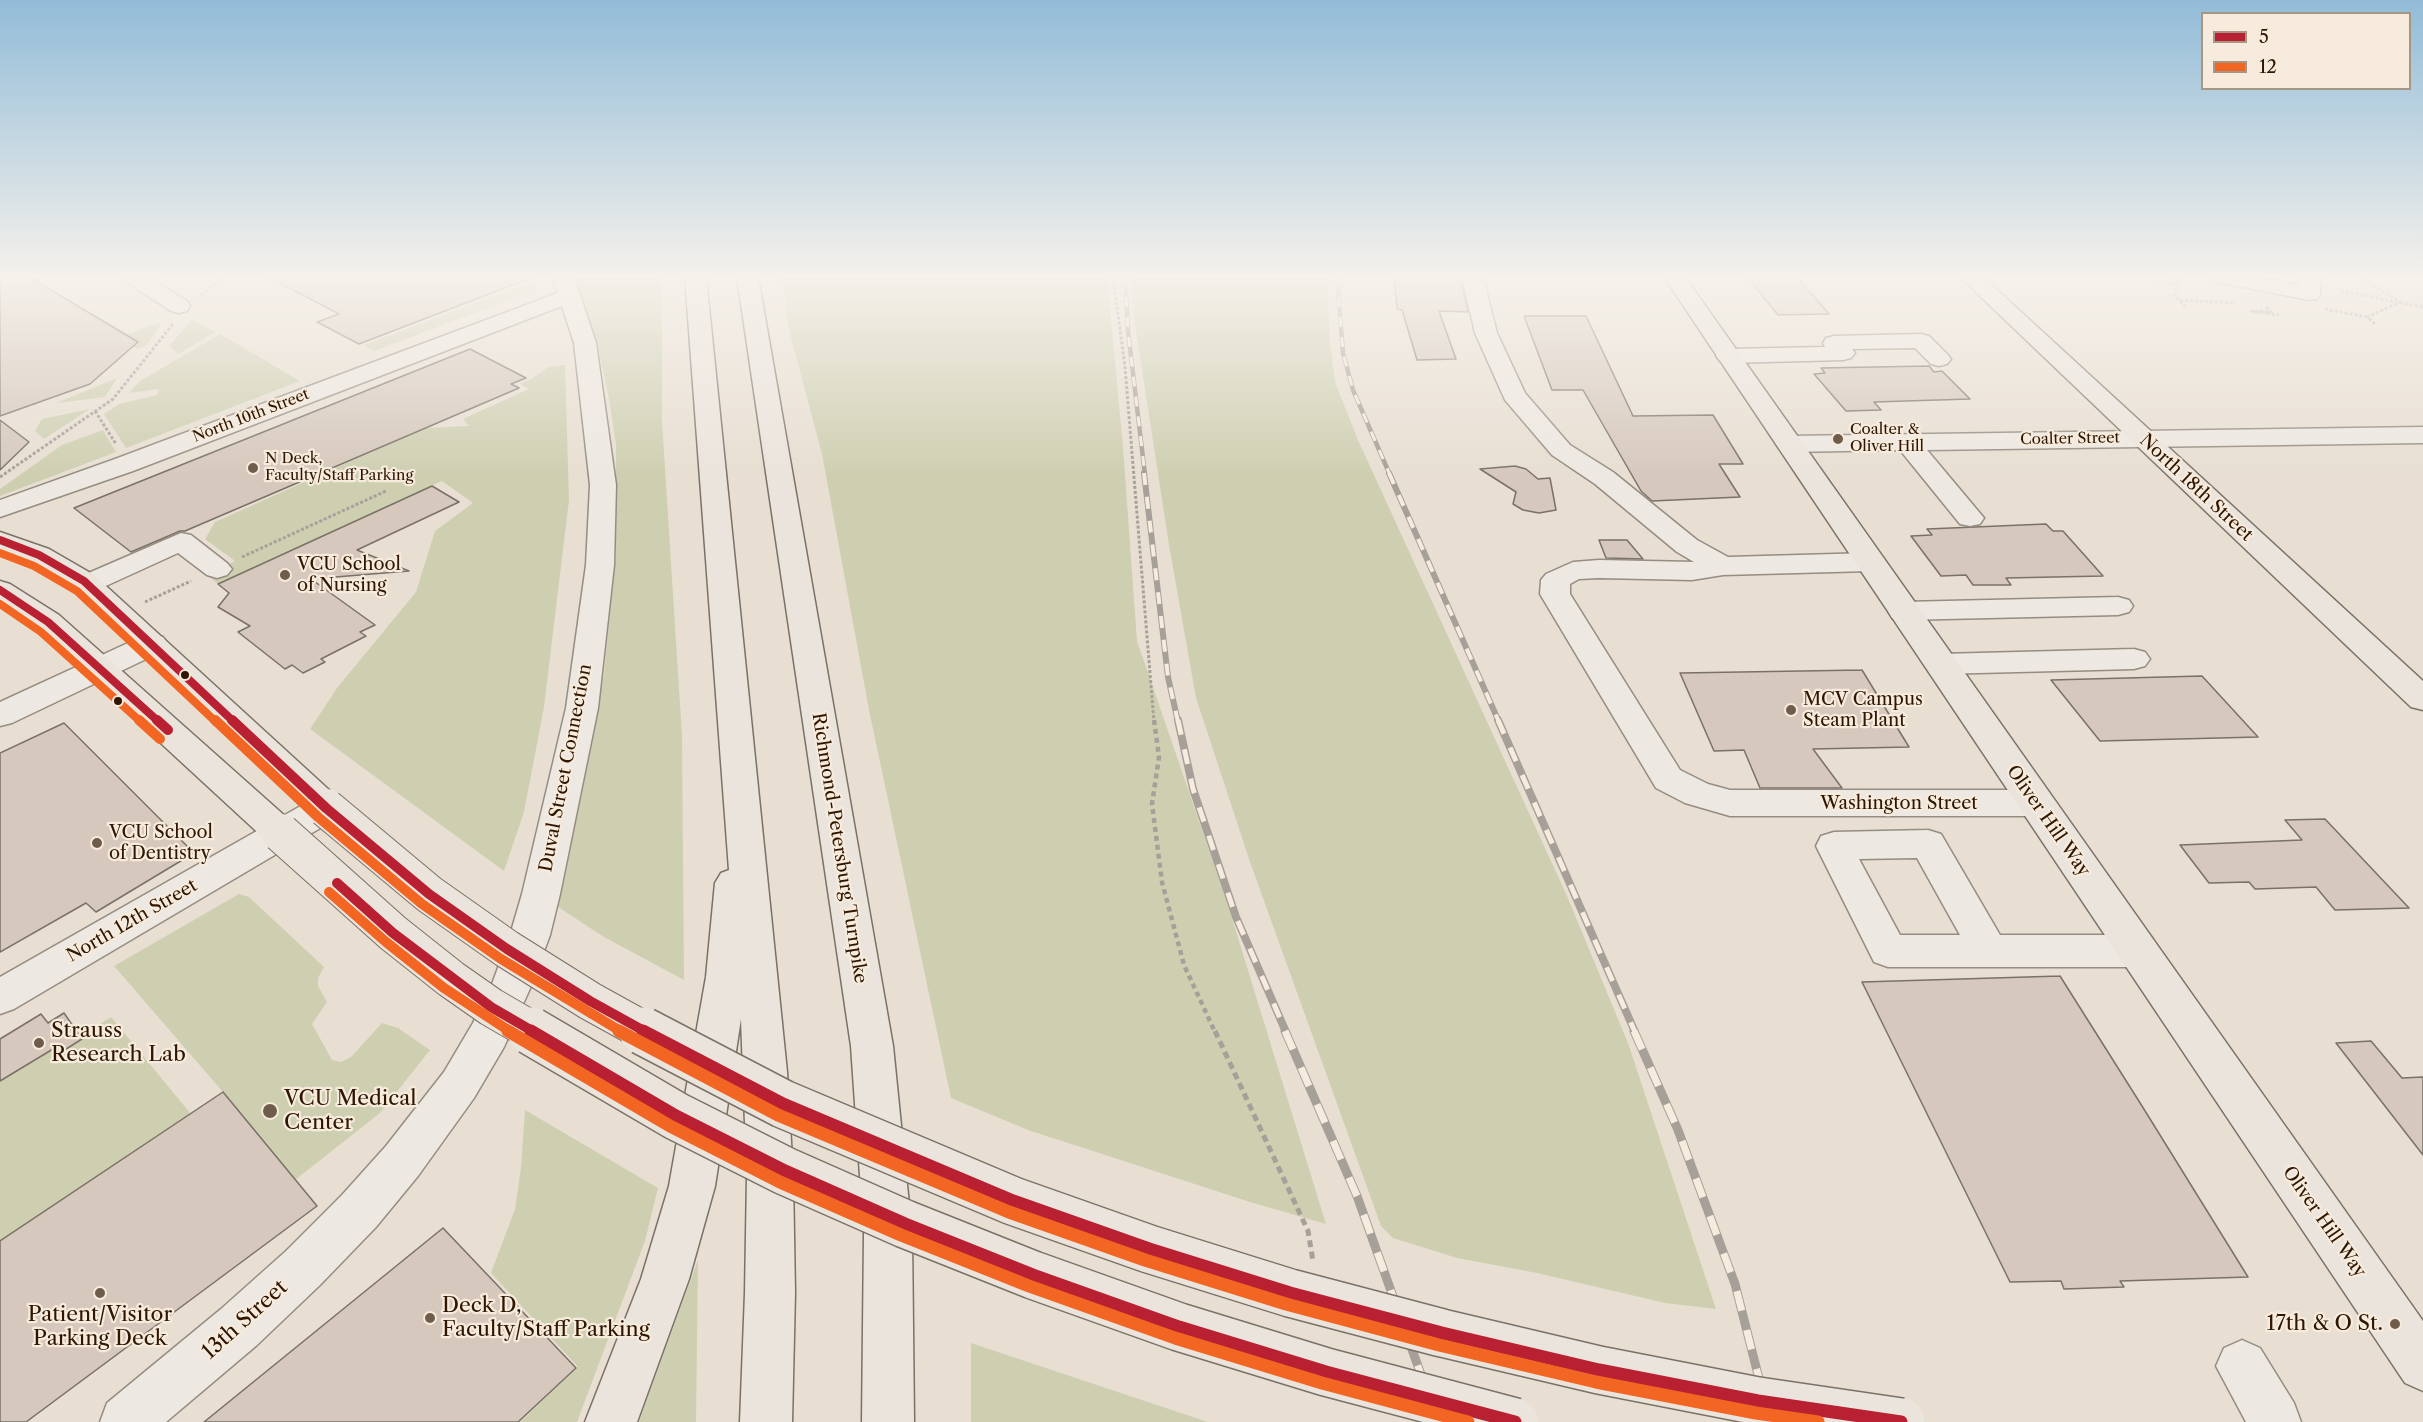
<!DOCTYPE html>
<html>
<head>
<meta charset="utf-8">
<style>
  body { margin:0 }
  #map { position:relative; width:2423px; height:1422px; overflow:hidden; background:#e8dfd2; font-family:"Libre Caslon Text",serif }
  canvas { display:block }
  .legend { position:absolute; left:2201px; top:12px; width:210px; height:78px; box-sizing:border-box; background:#f6ebdc; border:2px solid #a69684; margin:0; padding:8px 10px; list-style:none; font-size:18px; color:#2f1600 }
  .legend li { display:flex; align-items:center; gap:12px; height:30px }
  .legend b { width:30px; border:2px solid #a69684 }
</style>
</head>
<body>
<div id="map">
<canvas width="2423" height="1422"></canvas>
<ul class="legend">
<li><b style="height:8px;background:#b92031"></b>5</li>
<li><b style="height:8px;background:#f26522"></b>12</li>
</ul>
</div>
<script>
const c = document.querySelector('canvas').getContext('2d');
c.lineJoin = 'round';
function paint(path, color) { c.fillStyle = color; c.fill(path, 'evenodd'); }
const toPath = rows => new Path2D(rows.map(r => 'M' + r).join(''));
function stroke(path, color, width, dash) { c.strokeStyle = color; c.lineWidth = width; c.lineCap = dash ? 'butt' : 'round'; c.setLineDash(dash || []); c.stroke(path); }
function drawText(font, color, halo, rows, align = 'center') {
  c.font = font + ' "Libre Caslon Text",serif'; c.lineWidth = 4.5; c.setLineDash([]); c.textBaseline = 'middle'; c.strokeStyle = halo; c.fillStyle = color; for (const [text, x, y, turn = 0] of rows) {
    c.save(); c.translate(x, y); c.rotate((+turn || 0) * Math.PI / 180); c.textAlign = isNaN(turn) ? turn : align; if (halo) c.strokeText(text, 0, 0); c.fillText(text, 0, 0); c.restore();
  }
}
const green = toPath([
  [573,277,662,277,662,421,682,736,684,980,604,937,558,907,604,674,616,553,616,445,609,399,598,346],
  [782,277,1107,277,1123,447,1137,641,1227,902,1326,1224,1250,1202,1028,1130,951,1098,869,710,822,454,789,330],
  [1131,277,1327,277,1330,342,1335,382,1358,440,1567,896,1628,1043,1716,1309,1665,1303,1537,1273,1457,1258,1393,1238,1381,1226,1250,862,1196,698,1169,545,1135,324],
  [526,284,538,289,374,351,364,345],
  [192,320,216,332,178,354,169,346],
  [162,322,146,346,137,349,119,337],
  [220,334,300,381,126,448,104,414,119,404,157,395,159,389,129,393,140,381],
  [565,365,569,500,544,707,524,812,504,871,310,729,337,688,416,592,435,531,473,503,442,481,218,584,207,575,235,561,205,539,215,522,425,428,469,426,463,419,529,389,520,384,533,378,548,367],
  [117,378,105,397,56,403],
  [90,409,44,439,35,431,42,419],
  [103,430,116,452,0,496,0,489,62,445],
  [239,894,249,897,324,967,318,978,318,986,327,1002,312,1024,332,1060,341,1062,351,1057,382,1023,398,1028,430,1050,380,1113,295,1180,223,1092,114,966],
  [111,1017,191,1114,0,1241,0,1081,58,1046,64,1051,82,1040,80,1036],
  [525,1110,658,1188,645,1241,577,1422,520,1422,578,1367,491,1273,515,1209,521,1167],
  [698,1260,696,1422,639,1422,646,1402],
  [971,1343,1208,1422,971,1422]
]);
const building = toPath([
  [0,277,29,277,138,342,90,384,0,416,0,277],
  [268,277,528,277,528,279,359,344,317,322,339,314,268,277],
  [1394,277,1460,277,1468,312,1439,311,1456,359,1417,360,1402,310,1397,309,1394,277],
  [1747,277,1797,277,1829,314,1778,315,1747,277],
  [1524,316,1586,316,1633,416,1713,415,1743,464,1719,464,1740,497,1652,501,1641,491,1583,390,1552,390,1524,316],
  [470,349,526,378,511,384,519,388,185,531,180,531,131,552,74,508,470,349],
  [1929,366,1934,372,1942,371,1970,399,1874,402,1881,410,1846,411,1814,374,1825,373,1821,368,1929,366],
  [0,420,29,442,0,470,0,420],
  [1515,466,1526,469,1538,479,1550,478,1556,510,1539,513,1523,510,1513,504,1516,492,1480,469,1515,466],
  [432,486,459,502,357,550,409,571,311,579,375,625,360,632,366,636,321,659,325,662,303,673,292,665,285,669,238,632,250,626,218,607,229,593,218,584,432,486],
  [2046,524,2053,531,2063,531,2103,576,2006,578,2011,585,1973,585,1966,575,1941,576,1911,536,1932,535,1927,529,2046,524],
  [1599,540,1627,540,1643,559,1606,558,1599,540],
  [1862,670,1909,747,1813,749,1842,788,1760,788,1744,750,1714,751,1680,673,1862,670],
  [2202,676,2258,737,2100,741,2051,680,2202,676],
  [64,723,194,853,96,912,86,903,0,952,0,753,64,723],
  [2325,819,2409,908,2335,910,2316,887,2255,889,2249,882,2209,883,2180,845,2302,840,2285,820,2325,819],
  [2060,976,2142,1106,2248,1277,2120,1281,2124,1287,2064,1289,2061,1281,2010,1282,1862,982,2060,976],
  [64,1013,82,1039,63,1051,58,1046,0,1081,0,1039,41,1014,48,1023,64,1013],
  [2371,1041,2402,1078,2423,1077,2423,1155,2336,1043,2371,1041],
  [223,1092,317,1206,26,1422,0,1422,0,1241,223,1092],
  [443,1228,576,1368,518,1422,204,1422,443,1228]
]);
const pathFar2 = toPath([
  [1113,277,1125,367,1154,722],
  [2172,277,2178,280,2175,295,2186,308],
  [2361,277,2400,302,2367,317,2376,325],
  [2154,281,2177,285],
  [2341,291,2423,307],
  [201,295,224,277],
  [2180,300,2236,303],
  [2266,307,2271,312,2250,311,2279,315],
  [2325,309,2367,317],
  [95,411,116,444],
  [0,477,113,399,173,324],
  [242,557,386,491],
  [145,602,191,581]
]);
const pathFar1 = toPath([
  [1154,720,1159,757,1152,804,1162,882,1184,965,1215,1032]
]);
const path = toPath([
  [1215,1031,1308,1231,1313,1261]
]);
const minor = toPath([
  [122,277,147,277,187,301,190,306,187,311,179,313,171,311,125,281,122,277],
  [553,277,574,277,596,343,616,485,614,565,598,708,560,894,550,935,532,984,504,1047,474,1098,418,1176,376,1227,320,1285,257,1345,166,1422,100,1422,107,1403,221,1309,286,1251,342,1195,386,1146,444,1072,473,1023,492,984,510,935,522,894,566,708,586,565,590,485,574,343,562,306,133,471,0,517,0,500,115,459,558,293,553,277],
  [1462,277,1483,277,1497,333,1525,393,1570,445,1613,472,1697,540,1728,557,1870,553,1880,556,1884,562,1880,568,1870,571,1723,575,1692,580,1599,578,1579,579,1570,584,1570,594,1680,770,1708,784,1730,790,2036,790,2049,794,2054,803,2049,812,2036,816,1730,816,1685,803,1656,788,1540,594,1541,580,1546,574,1573,562,1599,560,1694,562,1677,552,1595,484,1552,455,1505,400,1475,333,1462,277],
  [2212,277,2256,277,2298,285,2298,277,2320,277,2320,294,2317,299,2309,300,2222,283,2215,281,2212,277],
  [1921,334,1929,336,1947,354,1951,359,1947,364,1939,366,1931,364,1915,348,1852,349,1855,353,1851,358,1843,360,1728,363,1720,361,1716,356,1720,351,1728,349,1825,347,1823,343,1826,338,1834,336,1921,334],
  [2423,427,2423,443,1927,450,1984,518,1980,524,1970,526,1960,524,1900,450,1789,452,1780,449,1776,444,1780,439,1789,436,2423,427],
  [181,533,191,535,227,563,232,569,227,575,217,578,207,575,178,553,97,590,87,593,77,590,72,584,77,578,181,533],
  [2118,597,2129,600,2133,606,2129,612,2118,615,1903,620,1892,618,1888,611,1892,604,1903,602,2118,597],
  [152,634,163,637,168,644,163,651,12,723,0,726,0,702,141,637,152,634],
  [2134,649,2145,652,2150,659,2145,666,2134,669,1940,674,1929,671,1924,664,1929,657,1940,654,2134,649],
  [326,795,339,799,344,808,339,817,14,1009,0,1014,0,977,313,799,326,795],
  [1928,830,1941,834,2000,935,2138,935,2152,940,2158,951,2152,962,2138,967,1888,967,1874,962,1816,846,1821,836,1834,832,1928,830],
  [1917,858,1960,935,1900,935,1859,859,1917,858],
  [2242,1340,2260,1348,2294,1403,2301,1422,2246,1422,2216,1366,2224,1348,2242,1340]
]);
const major = toPath([
  [1664,277,1685,277,2423,1321,2423,1391,2405,1383,1664,277],
  [1960,277,1983,277,2423,681,2423,710,2411,707,1960,277],
  [0,532,49,549,94,575,339,799,344,808,339,817,326,821,313,817,74,587,29,561,0,550,0,532],
  [0,581,10,584,59,615,294,824,299,833,294,842,281,846,268,842,37,629,0,603,0,581]
]);
const highway = toPath([
  [685,277,706,277,787,1072,793,1176,795,1293,792,1422,740,1422,745,1293,747,1176,741,1019,715,1186,689,1279,637,1422,585,1422,641,1279,669,1186,706,977,715,883,721,873,729,870,685,277],
  [737,277,758,277,893,1046,912,1234,914,1422,862,1422,864,1234,851,1046,737,277]
]);
const railFar3 = toPath([
  [1125,277,1128,331,1145,475],
  [1337,277,1343,353,1353,390,1390,475]
]);
const railFar2 = toPath([
  [1144,473,1168,677,1178,722],
  [1389,473,1499,722]
]);
const railFar1 = toPath([
  [1178,720,1193,789,1236,917,1286,1032],
  [1498,720,1635,1032]
]);
const rail = toPath([
  [1285,1031,1357,1196,1438,1422],
  [1634,1031,1678,1130,1735,1284,1770,1422]
]);
const majorBridgeFar1 = toPath([
  [326,808,429,894,507,949,590,1001,646,1032],
  [281,833,393,933,451,979,491,1007,534,1032]
]);
const majorBridge = toPath([
  [531,1031,676,1116,785,1171,905,1224,1033,1275,1179,1327,1326,1372,1515,1422],
  [643,1031,783,1104,1013,1201,1149,1249,1290,1293,1442,1333,1599,1370,1758,1401,1901,1422]
]);
const bus1Far2 = toPath([
  [0,540,39,555,84,581,234,722],
  [0,590,48,622,159,722]
]);
const bus1Far1 = toPath([
  [157,720,168,730],
  [232,720,326,808,429,894,507,949,590,1001,646,1032],
  [337,883,393,933,491,1007,534,1032]
]);
const bus1 = toPath([
  [531,1031,676,1116,785,1171,905,1224,1033,1275,1179,1327,1326,1372,1515,1422],
  [643,1031,783,1104,1013,1201,1149,1249,1290,1293,1442,1333,1599,1370,1758,1401,1901,1422]
]);
const bus2Far2 = toPath([
  [0,553,34,566,77,591,216,722],
  [0,604,41,632,141,722]
]);
const bus2Far1 = toPath([
  [139,720,160,739],
  [215,720,318,817,422,904,501,959,622,1032],
  [329,892,386,942,444,988,511,1032]
]);
const bus2 = toPath([
  [508,1031,670,1126,780,1182,901,1235,1029,1286,1175,1338,1322,1383,1468,1422],
  [619,1031,778,1115,1009,1212,1145,1260,1286,1304,1439,1345,1596,1382,1756,1413,1818,1422]
]);
const markers = [
  [1838,439,6,"#705c4a"],
  [253,468,6,"#705c4a"],
  [285,575,6,"#705c4a"],
  [185,675,5,"#2f1600"],
  [118,701,5,"#2f1600"],
  [1791,710,6,"#705c4a"],
  [97,843,6,"#705c4a"],
  [39,1043,6,"#705c4a"],
  [270,1111,8,"#705c4a"],
  [100,1293,6,"#705c4a"],
  [430,1318,6,"#705c4a"],
  [2395,1324,6,"#705c4a"]
];
const farStreetnames = [
  ["North 10th Street",251,416,-21],
  ["Coalter Street",2070,439,-1]
];
const farPoinames = [
  ["Coalter &",1850,430],
  ["Oliver Hill",1850,447],
  ["N Deck,",265,459],
  ["Faculty/Staff Parking",265,476]
];
const streetNames = [
  ["North 18th Street",2196,488,43],
  ["Duval Street Connection",566,768,-79],
  ["Washington Street",1899,804],
  ["Oliver Hill Way",2048,821,55],
  ["Richmond-Petersburg Turnpike",839,848,81],
  ["North 12th Street",132,921,-30],
  ["Oliver Hill Way",2324,1222,55]
];
const poiNames = [
  ["VCU School",297,565],
  ["of Nursing",297,586],
  ["MCV Campus",1803,700],
  ["Steam Plant",1803,721],
  ["VCU School",109,833],
  ["of Dentistry",109,854]
];
const nearPoinames = [
  ["Strauss",51,1031],
  ["Research Lab",51,1055],
  ["VCU Medical",284,1099],
  ["Center",284,1123],
  ["Deck D,",442,1306],
  ["Faculty/Staff Parking",442,1330],
  ["Patient/Visitor",100,1315,"center"],
  ["Parking Deck",100,1339,"center"],
  ["17th & O St.",2383,1324,"right"]
];
const nearStreetnames = [
  ["13th Street",245,1320,-42]
];
paint(green, '#cecfb1');
paint(building, '#d6c8bc');
stroke(building, '#7a7167', 1.5);
stroke(minor, '#958c82', 3);
stroke(major, '#7a7167', 3);
stroke(highway, '#7a7167', 3);
stroke(pathFar2, '#a7a099', 3, [3, 2]);
stroke(pathFar1, '#a7a099', 4.5, [5, 4]);
stroke(path, '#a7a099', 5, [7, 4.5]);
paint(minor, '#ede8e1');
paint(major, '#eae4dc');
paint(highway, '#eae4dc');
stroke(railFar3, '#a7a099', 4.5);
stroke(railFar2, '#a7a099', 6);
stroke(railFar1, '#a7a099', 8);
stroke(rail, '#a7a099', 9);
stroke(railFar3, '#f6ebdc', 3, [10]);
stroke(railFar2, '#f6ebdc', 4, [12]);
stroke(railFar1, '#f6ebdc', 5, [15]);
stroke(rail, '#f6ebdc', 7, [20]);
stroke(majorBridgeFar1, '#7a7167', 40, []);
stroke(majorBridge, '#7a7167', 50, []);
stroke(majorBridgeFar1, '#eae4dc', 38);
stroke(majorBridge, '#eae4dc', 47);
stroke(bus1Far2, '#b92031', 8);
stroke(bus1Far1, '#b92031', 10);
stroke(bus1, '#b92031', 13);
stroke(bus2Far2, '#f26522', 8);
stroke(bus2Far1, '#f26522', 10);
stroke(bus2, '#f26522', 13);
const sky = c.createLinearGradient(0, 0, 0, 476);
sky.addColorStop(0, '#92bcd8');
sky.addColorStop(0.58, '#f5f1eb');
sky.addColorStop(1, '#f5f1eb00');
c.fillStyle = sky;
c.fillRect(0, 0, 2423, 476);
for (const [x, y, r, color] of markers) { const dot = new Path2D(); dot.arc(x, y, r, 0, 2 * Math.PI); c.fillStyle = color; c.fill(dot); stroke(dot, '#f6ebdc', 2); }
drawText('15px', '#2f1600', '#f6ebdc', farStreetnames);
drawText('15px', '#2f1600', '#f6ebdc', farPoinames, 'left');
drawText('18px', '#2f1600', '#f6ebdc', streetNames);
drawText('18px', '#2f1600', '#f6ebdc', poiNames, 'left');
drawText('21px', '#2f1600', '#f6ebdc', nearPoinames, 'left');
drawText('21px', '#2f1600', '#f6ebdc', nearStreetnames);
</script>
</body>
</html>
